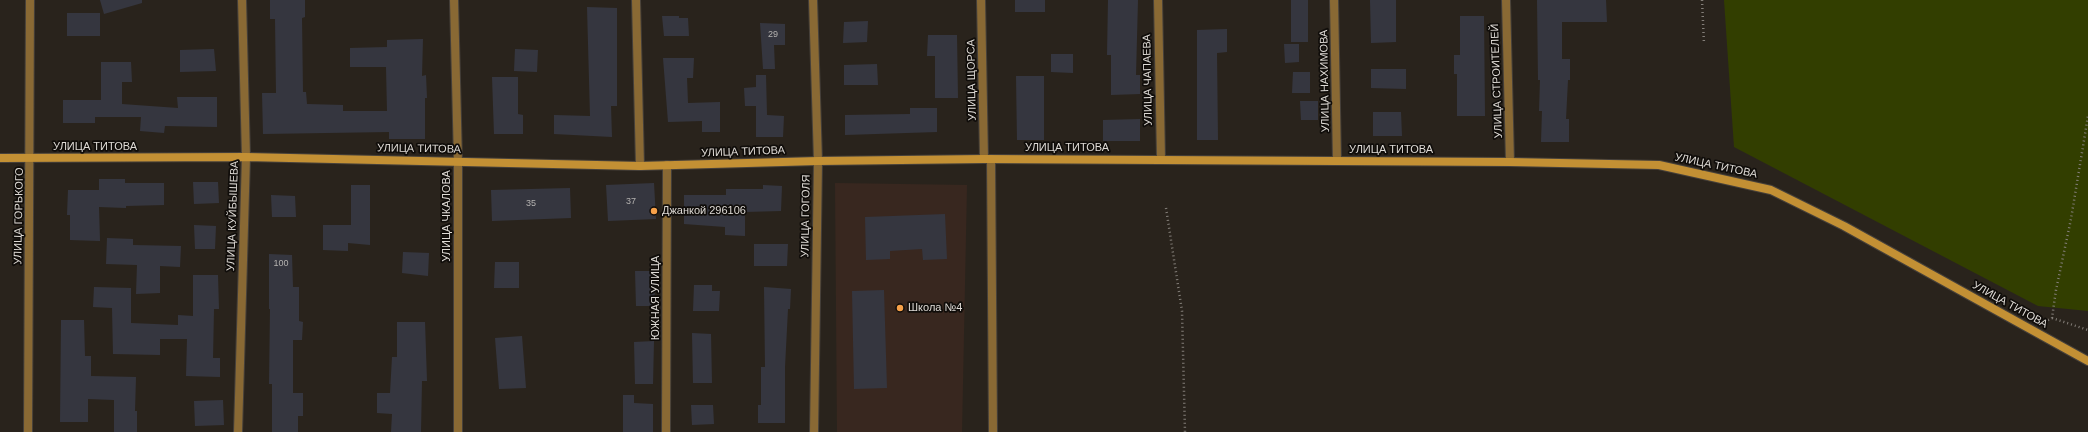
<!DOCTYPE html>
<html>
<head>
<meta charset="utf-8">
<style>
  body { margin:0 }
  canvas { display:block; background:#29231c }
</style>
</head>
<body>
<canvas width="2088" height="432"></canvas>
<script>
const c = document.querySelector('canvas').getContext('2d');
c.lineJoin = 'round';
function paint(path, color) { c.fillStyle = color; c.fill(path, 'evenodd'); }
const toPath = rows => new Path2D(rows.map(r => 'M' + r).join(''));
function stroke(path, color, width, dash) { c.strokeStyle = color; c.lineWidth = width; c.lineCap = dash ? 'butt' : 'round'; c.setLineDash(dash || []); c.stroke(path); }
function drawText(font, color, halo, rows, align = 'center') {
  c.font = font + ' Helvetica,sans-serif'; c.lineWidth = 3.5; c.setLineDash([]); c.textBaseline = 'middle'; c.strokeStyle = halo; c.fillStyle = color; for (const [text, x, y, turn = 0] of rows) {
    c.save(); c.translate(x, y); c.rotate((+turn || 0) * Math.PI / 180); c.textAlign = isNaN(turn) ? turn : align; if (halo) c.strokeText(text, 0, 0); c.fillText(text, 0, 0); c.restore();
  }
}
const education = toPath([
  [835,183,967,185,962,432,837,432]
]);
const green = toPath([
  [1724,0,2088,0,2088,311,2038,306,1734,147]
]);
const building = toPath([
  [100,0,142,0,142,3,104,14],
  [270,0,305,0,305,17,302,18,303,92,306,92,307,104,343,105,343,111,387,111,386,67,350,67,350,48,387,47,387,40,423,39,422,76,426,75,427,98,425,98,425,139,389,139,389,132,263,134,262,93,276,93,275,19,270,19],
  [1015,0,1045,0,1045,12,1015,12],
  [1108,0,1138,0,1136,75,1140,75,1140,94,1111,95,1111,55,1107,55],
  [1291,0,1308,0,1308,42,1291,42],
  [1370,0,1396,0,1396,42,1371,43],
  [1537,0,1606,0,1607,22,1562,22,1562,59,1570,59,1570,80,1568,80,1566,119,1569,119,1569,142,1541,142,1542,111,1539,111,1540,80,1538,80],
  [587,7,617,8,617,106,611,106,612,137,554,134,554,115,590,116],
  [67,13,100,13,100,36,67,36],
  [662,16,679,16,679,18,688,18,689,36,664,36],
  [1460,16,1484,16,1485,116,1457,116,1457,74,1454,74,1454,55,1460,55],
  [868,21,867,42,843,43,844,22],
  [760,23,785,24,785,45,774,45,775,69,763,69],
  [1227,29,1227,52,1217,53,1218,140,1197,140,1197,30],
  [928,35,957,35,958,98,935,98,935,56,927,56],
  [1284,44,1299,44,1299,62,1285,63],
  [214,49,216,71,180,72,180,50],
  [515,49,538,50,537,72,514,71],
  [1051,54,1073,54,1073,73,1051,72],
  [663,58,694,58,693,78,687,78,688,103,720,102,720,132,702,132,702,121,668,122],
  [101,62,131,62,132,82,122,82,122,104,178,108,177,97,217,97,217,127,165,126,164,133,140,131,141,117,95,117,95,123,63,123,63,100,101,100],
  [877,64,878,85,844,85,844,65],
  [1371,69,1406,69,1406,89,1371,88],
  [1293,72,1310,72,1310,93,1292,93],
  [756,75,766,75,767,115,784,116,783,137,756,137,756,106,745,106,744,88,756,87],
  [1016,76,1044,76,1044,140,1017,140],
  [492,77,518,77,518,114,523,115,523,134,494,134],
  [1300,101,1318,101,1318,120,1301,120],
  [910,108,937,108,937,132,845,135,845,115,910,114],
  [1373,112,1401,112,1402,136,1373,136],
  [1140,119,1140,141,1103,141,1103,120],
  [99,179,125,179,125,183,164,183,164,205,126,206,126,208,99,207,100,241,70,240,70,215,67,215,68,190,99,190],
  [193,182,218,182,219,203,194,204],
  [654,183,656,219,608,221,606,185],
  [351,185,370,185,370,245,348,243,348,251,323,250,323,225,351,225],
  [763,185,782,186,781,211,745,212,745,236,725,235,725,227,684,224,684,195,726,195,726,189,763,189],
  [570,188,571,218,492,221,491,190],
  [271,195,295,196,296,217,272,217],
  [945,214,947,259,923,260,922,249,890,251,890,259,866,260,865,217],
  [194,225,216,226,215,249,195,249],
  [107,238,133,239,133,245,181,246,180,267,160,266,160,293,136,294,137,265,106,264],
  [754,244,788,244,787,266,754,266],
  [403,252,429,253,428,276,402,273],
  [269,254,292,255,293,287,299,287,299,321,303,322,302,340,293,340,293,393,303,393,303,416,298,416,298,432,272,432,272,384,269,384,270,309,269,309],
  [495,262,519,262,519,288,494,288],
  [635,271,654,271,655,306,636,306],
  [193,275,218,275,219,309,214,309,213,358,220,358,220,377,186,376,187,339,160,339,160,355,113,354,112,308,93,307,94,287,131,288,131,323,178,325,178,315,193,316],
  [694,285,712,285,712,291,720,291,719,311,693,311],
  [764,287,791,289,790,309,788,309,785,367,785,423,758,423,758,405,761,405,761,367,765,367],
  [884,290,887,388,854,389,852,291],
  [61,320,84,320,85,356,91,356,91,376,136,377,135,411,137,411,137,432,114,432,114,400,88,399,88,422,60,422],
  [397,322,425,322,427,381,422,381,421,432,391,432,392,414,377,413,377,393,390,393,392,357,397,357],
  [692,333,711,334,712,383,693,383],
  [522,336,526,388,499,389,495,338],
  [654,341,653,384,635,384,634,342],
  [623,395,634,395,634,403,653,404,653,432,623,432],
  [223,400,224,425,195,426,194,401],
  [691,405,713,405,714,424,692,425]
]);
const path = toPath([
  [1702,0,1704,44],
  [1166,208,1182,311,1185,432],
  [2052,318,2088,330],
  [2041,324,2052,318,2056,290,2071,219,2088,116]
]);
const minor = toPath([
  [454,0,458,161,458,432],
  [636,0,640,166],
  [813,0,818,161,814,432],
  [981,0,984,159],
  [1158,0,1161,159],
  [1334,0,1337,161],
  [1506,0,1510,162],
  [991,159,993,432],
  [28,432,30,0],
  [238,432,246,157,242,0],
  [666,432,667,165]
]);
const secondary = toPath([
  [0,158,246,157,640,166,818,161,984,159,1510,162,1659,165,1771,190,1844,226,2088,361]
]);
const markers = [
  [654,211,4,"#f7a149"],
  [900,308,4,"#f7a149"]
];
const numberNames = [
  ["29",773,35],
  ["37",631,202],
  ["35",531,204],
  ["100",281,264]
];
const streetNames = [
  ["УЛИЦА ЩОРСА",972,80,-91],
  ["УЛИЦА ЧАПАЕВА",1148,80,-91],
  ["УЛИЦА НАХИМОВА",1325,81,-91],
  ["УЛИЦА СТРОИТЕЛЕЙ",1497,81,-92],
  ["УЛИЦА ТИТОВА",95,147],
  ["УЛИЦА ТИТОВА",1067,148],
  ["УЛИЦА ТИТОВА",419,149,1],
  ["УЛИЦА ТИТОВА",1391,150],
  ["УЛИЦА ТИТОВА",743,152,-2],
  ["УЛИЦА ТИТОВА",1716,166,12],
  ["УЛИЦА ГОРЬКОГО",19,216,-89],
  ["УЛИЦА КУЙБЫШЕВА",233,216,-88],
  ["УЛИЦА ЧКАЛОВА",447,216,-90],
  ["УЛИЦА ГОГОЛЯ",806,216,-89],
  ["ЮЖНАЯ УЛИЦА",656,298,-90],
  ["УЛИЦА ТИТОВА",2010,305,29]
];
const poiNames = [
  ["Джанкой 296106",662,211],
  ["Школа №4",908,308]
];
paint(education, '#38271f');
paint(green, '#323e00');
paint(building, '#35363f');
stroke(minor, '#46403a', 10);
stroke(secondary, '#46403a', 10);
stroke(path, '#837e78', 2.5, [1, 3]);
stroke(minor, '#896934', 8);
stroke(secondary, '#c39034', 8);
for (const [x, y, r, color] of markers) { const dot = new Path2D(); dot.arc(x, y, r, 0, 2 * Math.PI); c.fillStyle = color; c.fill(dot); stroke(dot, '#100d0a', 1.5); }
drawText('9px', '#b4b2b0', null, numberNames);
drawText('11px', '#dfdbd6', '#100d0a', streetNames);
drawText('11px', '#dfdbd6', '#100d0a', poiNames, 'left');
</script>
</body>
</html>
